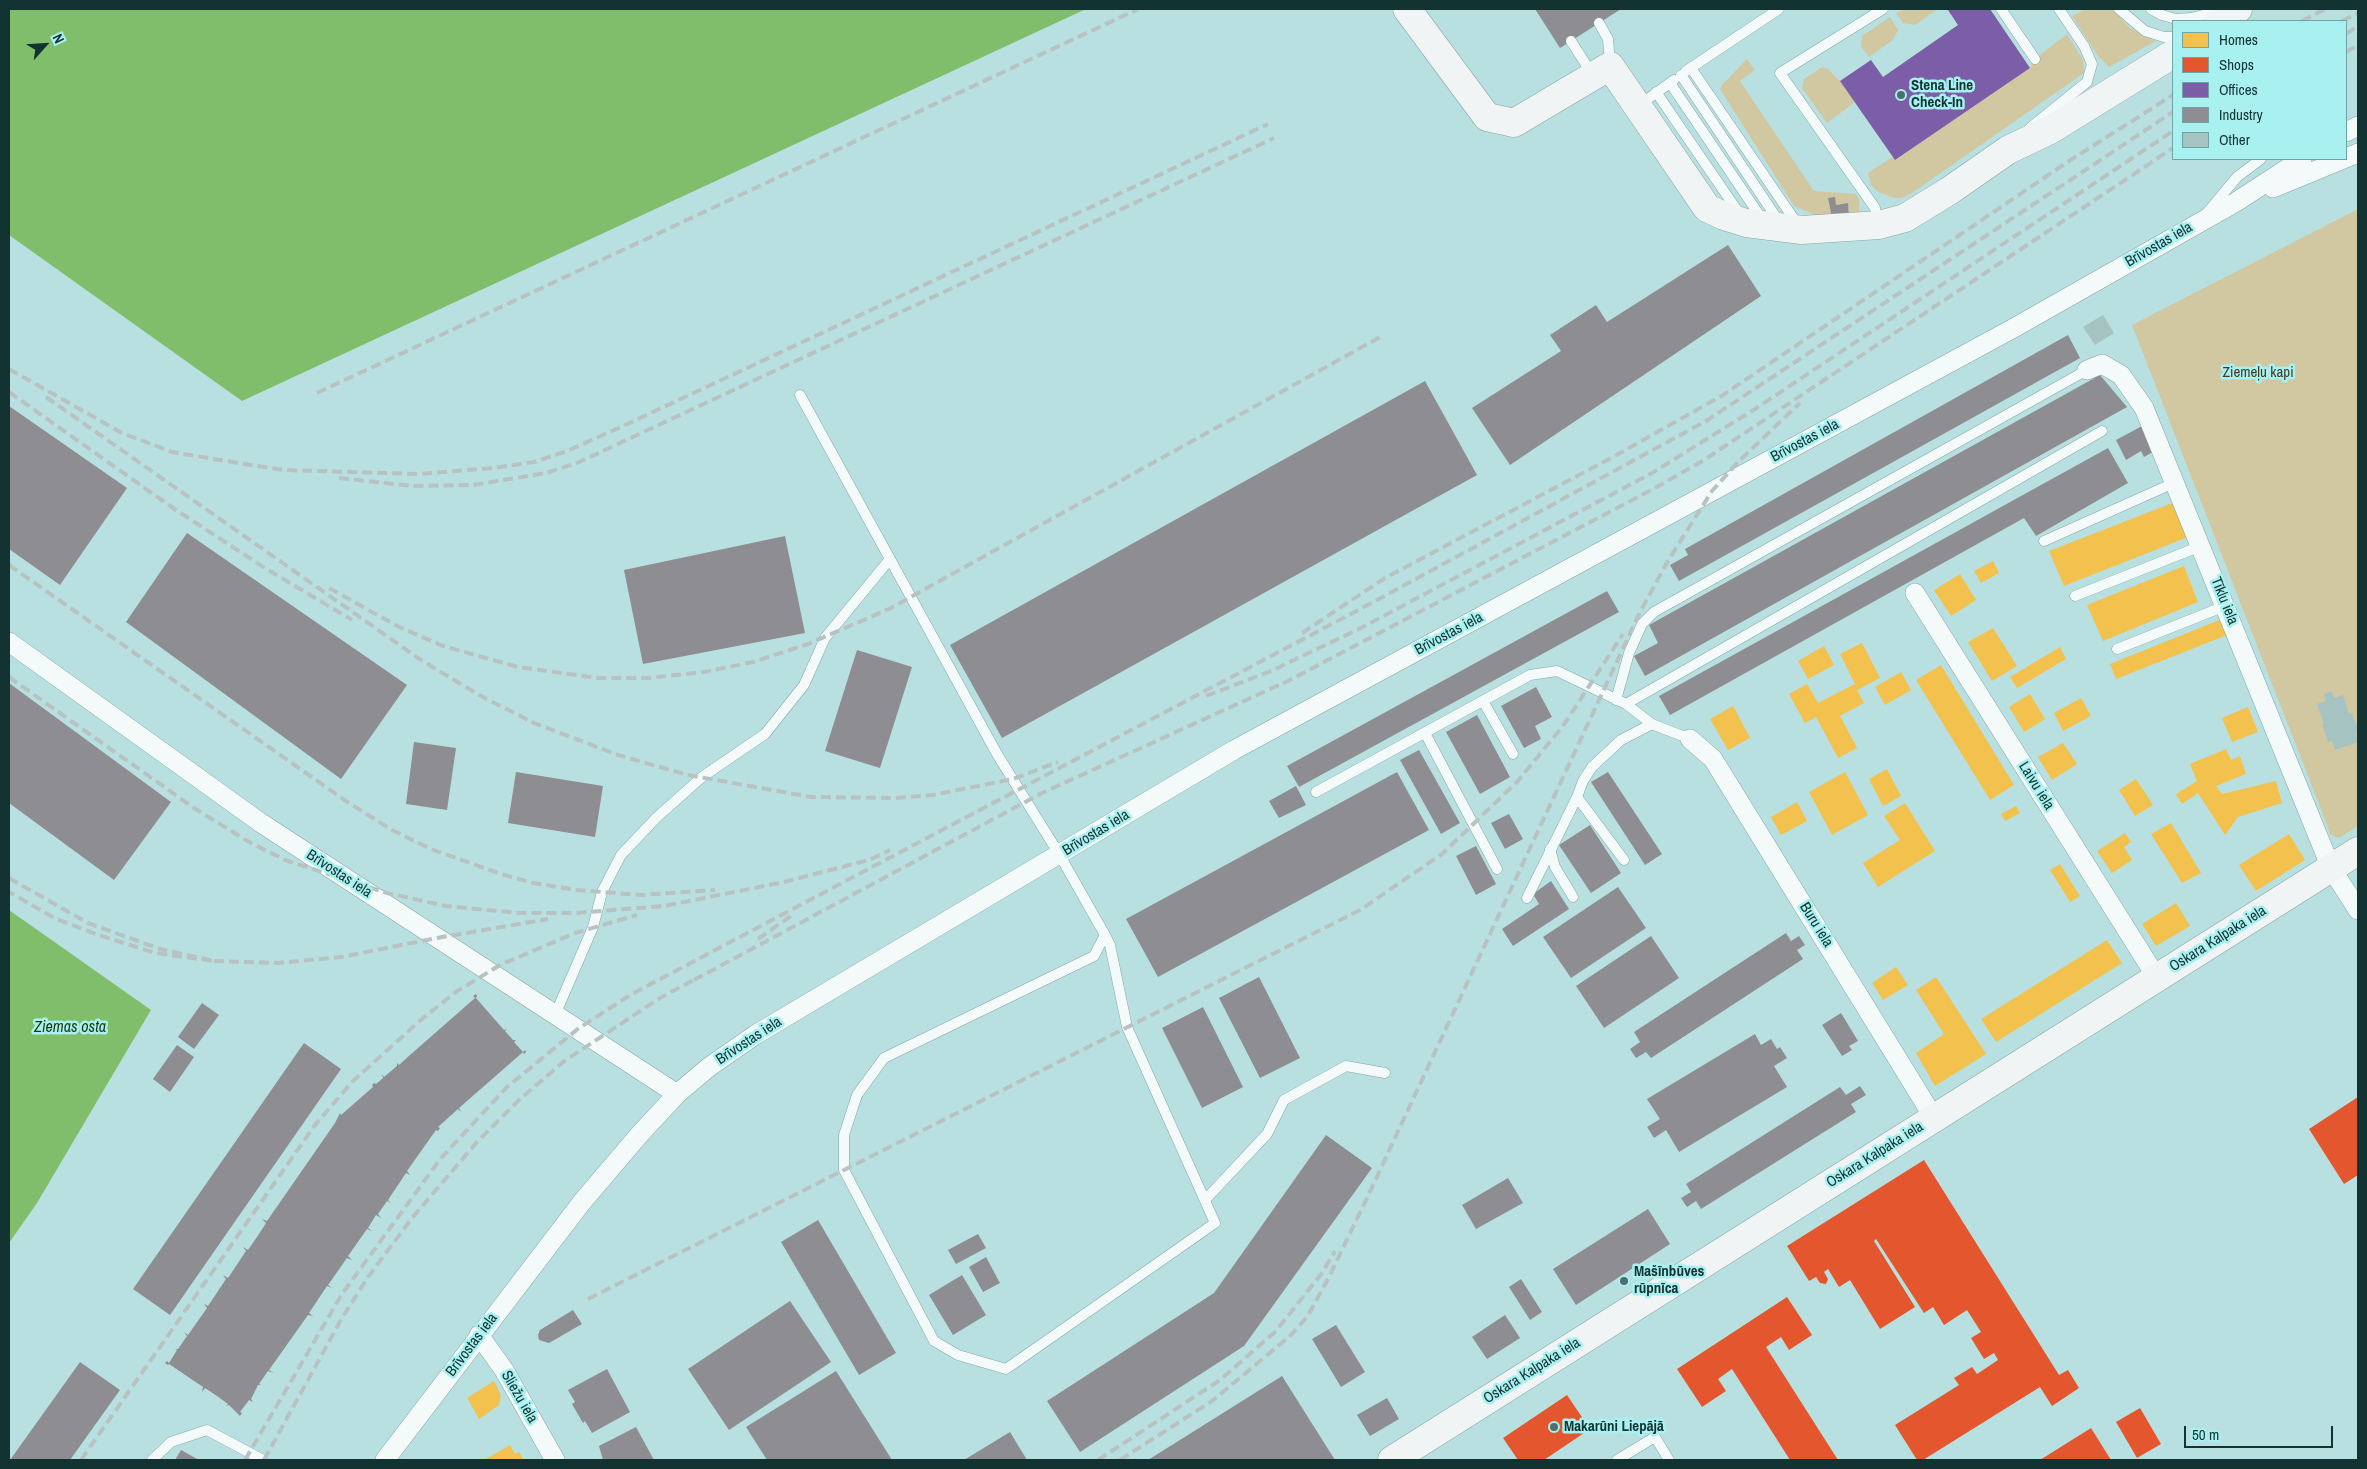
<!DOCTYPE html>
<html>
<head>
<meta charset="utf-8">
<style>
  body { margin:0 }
  #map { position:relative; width:2367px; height:1469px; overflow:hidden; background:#b9e0e0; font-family:"Archivo Narrow",sans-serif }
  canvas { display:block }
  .frame { position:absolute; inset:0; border:10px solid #133232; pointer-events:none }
  .legend { position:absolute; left:2172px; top:20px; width:175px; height:140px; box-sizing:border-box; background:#a8f1f0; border:1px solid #6ca5a4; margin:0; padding:6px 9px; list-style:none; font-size:15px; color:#133232 }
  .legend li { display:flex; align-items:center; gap:10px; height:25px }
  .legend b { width:25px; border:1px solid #6ca5a4 }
  .north { position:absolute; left:20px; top:20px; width:50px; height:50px; -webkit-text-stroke:4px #a8f1f0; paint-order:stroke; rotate:64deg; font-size:14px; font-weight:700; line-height:20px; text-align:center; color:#133232 }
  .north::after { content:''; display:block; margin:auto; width:18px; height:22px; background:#133232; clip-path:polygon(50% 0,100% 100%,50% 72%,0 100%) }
  .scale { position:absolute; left:2184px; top:1426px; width:149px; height:22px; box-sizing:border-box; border:2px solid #133232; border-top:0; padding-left:6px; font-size:15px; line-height:18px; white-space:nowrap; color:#133232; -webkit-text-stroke:4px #a8f1f0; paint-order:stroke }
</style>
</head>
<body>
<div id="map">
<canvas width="2367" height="1469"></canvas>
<div class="frame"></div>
<ul class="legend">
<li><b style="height:14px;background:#f2c14e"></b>Homes</li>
<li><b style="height:14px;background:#e4572e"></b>Shops</li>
<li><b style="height:14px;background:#7b5ea7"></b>Offices</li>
<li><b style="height:14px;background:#8d8d92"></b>Industry</li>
<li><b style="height:14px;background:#a5c3c0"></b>Other</li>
</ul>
<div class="north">N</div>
<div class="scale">50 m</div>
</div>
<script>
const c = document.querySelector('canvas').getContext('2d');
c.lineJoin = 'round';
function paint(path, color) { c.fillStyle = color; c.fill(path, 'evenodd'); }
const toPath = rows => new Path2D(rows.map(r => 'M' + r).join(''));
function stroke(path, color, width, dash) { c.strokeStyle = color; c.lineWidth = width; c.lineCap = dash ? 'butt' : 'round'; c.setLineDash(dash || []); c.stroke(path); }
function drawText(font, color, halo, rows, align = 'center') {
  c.font = font + ' "Archivo Narrow",sans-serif'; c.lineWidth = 5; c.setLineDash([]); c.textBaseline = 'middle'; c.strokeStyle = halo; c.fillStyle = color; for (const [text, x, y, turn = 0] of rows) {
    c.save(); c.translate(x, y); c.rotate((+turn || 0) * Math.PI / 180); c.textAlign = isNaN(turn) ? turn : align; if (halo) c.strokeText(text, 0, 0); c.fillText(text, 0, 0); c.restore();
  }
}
const green = toPath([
  [1903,9,1938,9,1915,25,1903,23,1896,13],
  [2085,9,2112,9,2130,28,2156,41,2109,67,2098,56,2072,16],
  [1890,17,1898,30,1893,40,1869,57,1861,47,1862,36],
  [2067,34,2083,60,2084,73,1912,193,1902,198,1894,198,1878,192,1871,185,1868,173,1892,157,1895,160,2030,68,2035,59],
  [1747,59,1755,70,1740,81,1814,191,1856,194,1859,200,1859,212,1849,213,1848,204,1836,205,1828,198,1832,218,1828,220,1794,206,1720,89,1722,85],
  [1822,67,1828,69,1840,81,1855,102,1827,123,1802,88,1804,79],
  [2358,209,2358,826,2339,838,2331,835,2132,325]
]);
const water = toPath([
  [9,9,1086,9,242,401,9,235],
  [9,910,151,1010,37,1203,9,1243]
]);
const homes = toPath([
  [2175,502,2188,537,2064,586,2049,551],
  [1993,561,1999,573,1981,583,1974,571],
  [2184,566,2198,602,2103,641,2087,605],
  [1960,574,1976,600,1951,616,1934,590],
  [2222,619,2227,635,2116,679,2110,664],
  [1993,628,2017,666,1992,681,1968,642],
  [1862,643,1880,678,1857,690,1864,703,1840,716,1857,748,1838,758,1816,717,1805,723,1789,694,1807,684,1818,703,1855,684,1840,654],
  [1824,646,1834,665,1808,679,1798,661],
  [2060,647,2066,659,2017,688,2010,677],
  [1941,665,2014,785,1990,800,1916,680],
  [1901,672,1911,690,1885,705,1875,687],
  [2030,694,2045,719,2024,732,2009,707],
  [2081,698,2091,716,2063,731,2054,713],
  [1733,706,1750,738,1728,750,1710,719],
  [2248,707,2258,732,2232,742,2222,718],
  [2063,743,2077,764,2052,780,2038,757],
  [2226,749,2231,760,2240,756,2246,774,2216,786,2222,794,2276,781,2282,803,2238,817,2225,835,2198,793,2182,804,2176,794,2197,781,2190,764],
  [1887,769,1901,796,1883,806,1869,779],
  [1845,772,1868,815,1832,835,1809,792],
  [2136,779,2153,805,2135,816,2119,790],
  [1797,802,1807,821,1781,835,1771,817],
  [1905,803,1935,851,1878,887,1863,863,1900,840,1884,816],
  [2016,806,2020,813,2005,821,2001,814],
  [2171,823,2201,873,2182,883,2151,834],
  [2125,833,2131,842,2124,847,2132,860,2112,873,2097,851],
  [2289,834,2305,860,2256,891,2239,865],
  [2060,864,2080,896,2070,902,2050,870],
  [2176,903,2190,926,2156,946,2142,924],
  [2107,940,2122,963,1996,1042,1981,1019],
  [1896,967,1908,985,1883,1000,1872,983],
  [1936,977,1986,1054,1935,1086,1916,1053,1944,1034,1916,990],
  [494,1381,501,1395,499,1405,479,1419,467,1398],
  [510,1445,515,1454,519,1452,523,1459,484,1460]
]);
const shops = toPath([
  [2358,1097,2358,1175,2344,1184,2309,1129],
  [1924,1160,2059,1375,2068,1370,2079,1388,2052,1406,2040,1387,1923,1460,1917,1460,1895,1425,1959,1385,1954,1378,1972,1367,1977,1374,1998,1360,1994,1353,1984,1359,1971,1338,1981,1332,1967,1310,1944,1325,1933,1307,1924,1313,1876,1239,1874,1241,1915,1307,1880,1329,1850,1280,1839,1287,1828,1269,1824,1272,1828,1279,1826,1284,1820,1283,1816,1277,1809,1281,1787,1246],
  [1787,1297,1812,1335,1789,1350,1781,1337,1766,1347,1838,1460,1790,1460,1732,1369,1718,1379,1726,1391,1702,1407,1677,1369],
  [1567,1395,1590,1429,1544,1460,1518,1460,1503,1438],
  [2140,1408,2161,1444,2137,1458,2116,1422],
  [2091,1428,2111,1460,2040,1460]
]);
const offices = toPath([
  [1949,9,1990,9,2030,68,1895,160,1840,81,1871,60,1883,77,1958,25,1948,10]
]);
const industry = toPath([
  [1535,9,1621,9,1560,48],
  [1835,197,1836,205,1848,203,1849,216,1832,218,1828,198],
  [1728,245,1761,296,1510,465,1472,408,1561,351,1550,335,1596,305,1607,322],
  [2068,335,2080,358,1679,581,1670,565,1688,555,1685,549],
  [2100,375,2127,407,1645,676,1634,656,1658,643,1649,625],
  [1425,381,1477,475,1002,738,950,645],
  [9,406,127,488,60,585,9,549],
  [2142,426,2156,450,2144,457,2141,451,2126,460,2116,440],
  [2108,448,2128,483,2036,536,2024,518,1670,715,1659,696],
  [187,533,407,685,341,779,126,622],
  [785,536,805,633,643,664,624,570],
  [1607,591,1619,612,1299,787,1287,766],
  [857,650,912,667,880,768,825,751],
  [9,683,171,802,114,880,9,803],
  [1536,687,1552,717,1535,726,1541,739,1524,748,1501,706],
  [1477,715,1510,777,1480,794,1446,732],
  [414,742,456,748,447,810,406,804],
  [1419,750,1460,823,1441,834,1400,760],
  [516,772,603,786,595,837,508,823],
  [1397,772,1429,830,1158,977,1126,919],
  [1608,772,1662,854,1645,865,1591,782],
  [1296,786,1306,805,1279,818,1269,801],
  [1509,814,1523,839,1505,849,1491,823],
  [1590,825,1621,873,1591,893,1559,845],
  [1476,846,1496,884,1476,895,1456,856],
  [1551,881,1569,909,1513,946,1502,929,1539,904,1533,894],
  [1618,887,1646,928,1571,978,1543,937],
  [1786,933,1791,941,1799,936,1805,945,1797,950,1803,959,1651,1058,1646,1052,1636,1058,1630,1049,1640,1042,1634,1032],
  [1651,936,1679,978,1604,1028,1576,986],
  [1259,977,1300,1058,1260,1078,1219,998],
  [476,994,477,996,476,998,504,1030,507,1029,505,1031,513,1040,516,1040,514,1042,523,1052,525,1050,526,1052,524,1054,523,1052,459,1108,461,1112,458,1109,438,1127,440,1128,438,1131,436,1130,407,1171,410,1175,406,1173,388,1200,391,1203,387,1201,378,1214,381,1218,376,1215,368,1228,372,1231,367,1229,348,1256,352,1260,347,1258,328,1285,332,1288,327,1286,309,1313,313,1316,308,1315,269,1370,274,1373,268,1371,259,1384,261,1385,258,1385,251,1399,253,1402,249,1400,240,1412,242,1413,240,1416,229,1405,226,1406,228,1404,217,1396,205,1388,202,1392,203,1387,169,1364,168,1365,165,1363,167,1361,169,1363,177,1350,175,1349,178,1349,187,1336,184,1332,188,1335,207,1308,204,1304,208,1306,226,1279,223,1275,228,1278,246,1251,243,1247,248,1250,257,1237,266,1223,262,1219,267,1221,335,1123,340,1113,341,1115,373,1087,372,1085,374,1083,376,1084,383,1078,382,1074,384,1077,397,1066,397,1063,399,1065,410,1055,475,998,473,996],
  [202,1003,219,1015,194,1049,178,1037],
  [1203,1007,1243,1087,1202,1108,1162,1028],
  [1841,1013,1858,1041,1849,1046,1852,1050,1842,1056,1822,1025],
  [1755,1034,1761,1045,1771,1039,1777,1049,1780,1047,1787,1058,1774,1066,1787,1087,1679,1152,1666,1130,1654,1138,1647,1127,1660,1119,1647,1099],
  [304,1043,341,1069,170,1315,133,1289],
  [177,1045,194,1057,170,1092,153,1079],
  [1860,1086,1866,1095,1851,1104,1856,1112,1701,1209,1696,1201,1687,1207,1681,1198,1691,1192,1686,1184,1840,1087,1846,1095],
  [1326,1135,1372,1168,1244,1346,1080,1452,1047,1401,1214,1293],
  [1508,1178,1523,1203,1476,1229,1462,1205],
  [1648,1209,1670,1244,1576,1305,1553,1269],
  [818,1220,896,1353,859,1375,781,1242],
  [978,1234,986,1248,956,1264,948,1250],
  [986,1257,1000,1283,983,1292,969,1267],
  [962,1275,986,1315,953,1335,929,1295],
  [1521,1279,1542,1312,1530,1320,1509,1287],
  [790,1301,831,1362,729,1430,688,1369],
  [573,1310,582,1324,549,1343,539,1340,538,1335,540,1330],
  [1505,1315,1520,1338,1487,1359,1472,1337],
  [1336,1325,1365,1372,1341,1387,1312,1339],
  [80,1362,120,1390,70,1460,10,1460],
  [607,1369,630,1412,592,1433,585,1421,583,1423,572,1404,575,1402,568,1390],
  [836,1371,892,1460,767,1460,746,1427],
  [1282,1376,1335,1460,1148,1460],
  [1387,1398,1399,1419,1370,1436,1357,1415],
  [636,1427,654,1460,603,1460,599,1446],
  [1010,1432,1027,1460,964,1460],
  [181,1450,199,1460,175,1460]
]);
const building = toPath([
  [2103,315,2114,333,2095,345,2083,327],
  [2331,691,2334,698,2343,695,2349,714,2352,713,2358,729,2356,732,2358,742,2335,750,2332,741,2328,742,2322,724,2324,723,2317,704,2326,701,2324,694]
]);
const lane = toPath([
  [2001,9,2035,59],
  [2119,9,2145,31,2164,37,2173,37],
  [2151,9,2162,15,2176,19,2191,18,2219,11],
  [1599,23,1608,39,1610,65],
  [1571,41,1592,74],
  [1691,68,1798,225],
  [1686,71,1779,9],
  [1681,75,1780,223],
  [1670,83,1764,222],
  [1656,92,1741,216],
  [1638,106,1674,80],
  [2030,128,2087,82,2092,64,2084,46,2059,9],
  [2207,213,2237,177,2261,159],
  [1878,223,1875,208,1780,73,1883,9],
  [800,395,997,754,1059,854,1105,935,1110,945,1127,1027,1215,1223,1006,1369,958,1355,934,1341,844,1170,844,1135,857,1095,884,1058,1094,956,1105,935],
  [2044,541,2176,482],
  [2075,596,2201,546],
  [2117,649,2225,606],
  [1616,700,1629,653,1642,624,1654,612,2087,370],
  [1483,701,1513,754],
  [1626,704,2102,431],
  [1425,733,1497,869],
  [1316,792,1530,675,1557,671,1626,704,1652,724,1690,739],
  [1577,797,1624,860],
  [1550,849,1555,867,1573,897],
  [1527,898,1577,797,1583,781,1592,767,1621,740,1652,724],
  [555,1015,593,927,602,892,621,855,656,818,702,777,765,734,804,685,825,638,890,559],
  [1205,1200,1267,1134,1284,1100,1346,1066,1385,1073],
  [152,1460,171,1442,207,1430,263,1460],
  [1617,1460,1655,1437,1669,1460]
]);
const street = toPath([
  [2346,132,2358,126],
  [2273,188,2358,153],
  [2087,370,2102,364,2121,375,2144,408,2331,868,2358,910],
  [1915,593,2157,978],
  [9,642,261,823,677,1094],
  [1690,739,1713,759,1934,1118],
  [479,1335,504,1370,555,1460],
  [385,1460,582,1202,639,1135,677,1094,709,1067,755,1035,1234,750,2012,329,2236,202,2302,159]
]);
const secondary = toPath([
  [1407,9,1487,117,1514,123,1610,66,1707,208,1724,216,1746,223,1802,230,1879,225,1905,218,1949,191,2008,150,2050,130,2173,54],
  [2219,21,2238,9],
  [1392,1460,2358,851]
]);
const rail = toPath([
  [2302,21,2325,9],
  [2342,21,2358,13],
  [2346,34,2358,26],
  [2346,52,2358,45],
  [9,369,122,433,172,452,238,463,284,470,419,474,493,468,534,462,567,451,621,427,1268,124],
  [9,392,173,508,265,568,352,620],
  [317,393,1138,9],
  [46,397,421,660,481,696,534,723,618,755,688,775,811,797,895,798,933,795,1013,779,1058,762],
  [339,478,413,486,473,485,546,473,577,463,1274,138],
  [9,565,346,801,392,830,431,849,501,874,533,883,577,890,640,895,715,890],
  [329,588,399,627,443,646,518,667,598,678,649,678,704,672,753,662,808,644,889,609,1382,336],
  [1302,633,1385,578,1613,457,1723,395,2069,161,2173,95],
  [9,677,194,808,249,842,285,860,387,893,446,906,519,913,575,913,664,906,784,882,869,860,890,850],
  [1206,696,1271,671,1359,629,1652,473,1755,409,2173,131],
  [9,878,88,923,160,949,214,961,155,953,96,934,56,919,9,892],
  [758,939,791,916],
  [214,961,279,963,341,957,437,938,548,919],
  [694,980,1042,793,1288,681,1655,488,1704,460,2173,148],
  [588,1299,1360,910,1442,854,1517,782,1563,726,1623,634],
  [81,1460,315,1125,353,1081,423,1018,456,992,500,965,575,933,637,915],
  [245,1460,342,1294,441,1158,507,1087,579,1028,632,994,1379,599,1706,421,2173,112],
  [264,1460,342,1318,368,1277,412,1218,477,1142,518,1101,563,1062,660,998,699,977],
  [1098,1460,1220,1380,1276,1331,1322,1273,1335,1251],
  [1120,1460,1212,1401,1289,1337,1307,1317,1328,1279,1367,1198,1640,612,1669,559,1712,491,1738,462,1800,403]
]);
const markers = [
  [1901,95,5,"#4d6f6f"],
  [1624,1281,5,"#4d6f6f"],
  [1554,1427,5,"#4d6f6f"]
];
const poiNames = [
  ["Stena Line",1911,86],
  ["Check-In",1911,103],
  ["Mašīnbūves",1634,1272],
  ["rūpnīca",1634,1289],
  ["Makarūni Liepājā",1564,1427]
];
const streetNames = [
  ["Brīvostas iela",2159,245,-30],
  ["Brīvostas iela",1805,441,-28],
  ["Tīklu iela",2224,601,68],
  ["Brīvostas iela",1449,634,-28],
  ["Laivu iela",2036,786,58],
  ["Brīvostas iela",1096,833,-31],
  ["Brīvostas iela",339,874,33],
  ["Buru iela",1816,925,58],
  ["Oskara Kalpaka iela",2218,939,-32],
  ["Brīvostas iela",749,1041,-33],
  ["Oskara Kalpaka iela",1875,1155,-32],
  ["Brīvostas iela",472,1345,-53],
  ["Oskara Kalpaka iela",1532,1371,-32],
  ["Sliežu iela",519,1397,60]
];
const parkNames = [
  ["Ziemeļu kapi",2258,373]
];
const waterNames = [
  ["Ziemas osta",70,1028]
];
paint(green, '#d1c8a2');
paint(water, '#81be6b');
paint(homes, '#f2c14e');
paint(shops, '#e4572e');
paint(offices, '#7b5ea7');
paint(industry, '#8d8d92');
paint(building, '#a5c3c0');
stroke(lane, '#85a5a5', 11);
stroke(street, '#85a5a5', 20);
stroke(secondary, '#85a5a5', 29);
stroke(lane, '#f4fafa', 10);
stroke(street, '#f4fafa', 19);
stroke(secondary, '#f1f4f4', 28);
stroke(rail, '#b8c2c2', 4, [10, 5]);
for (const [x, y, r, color] of markers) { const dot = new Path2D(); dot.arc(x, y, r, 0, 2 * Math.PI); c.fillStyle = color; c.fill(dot); stroke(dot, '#a8f1f0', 2); }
drawText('bold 15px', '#133232', '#a8f1f0', poiNames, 'left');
drawText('15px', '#133232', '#a8f1f0', streetNames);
drawText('15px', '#483924', '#a8f1f0', parkNames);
drawText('italic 16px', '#1d3909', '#a8f1f0', waterNames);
</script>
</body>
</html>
